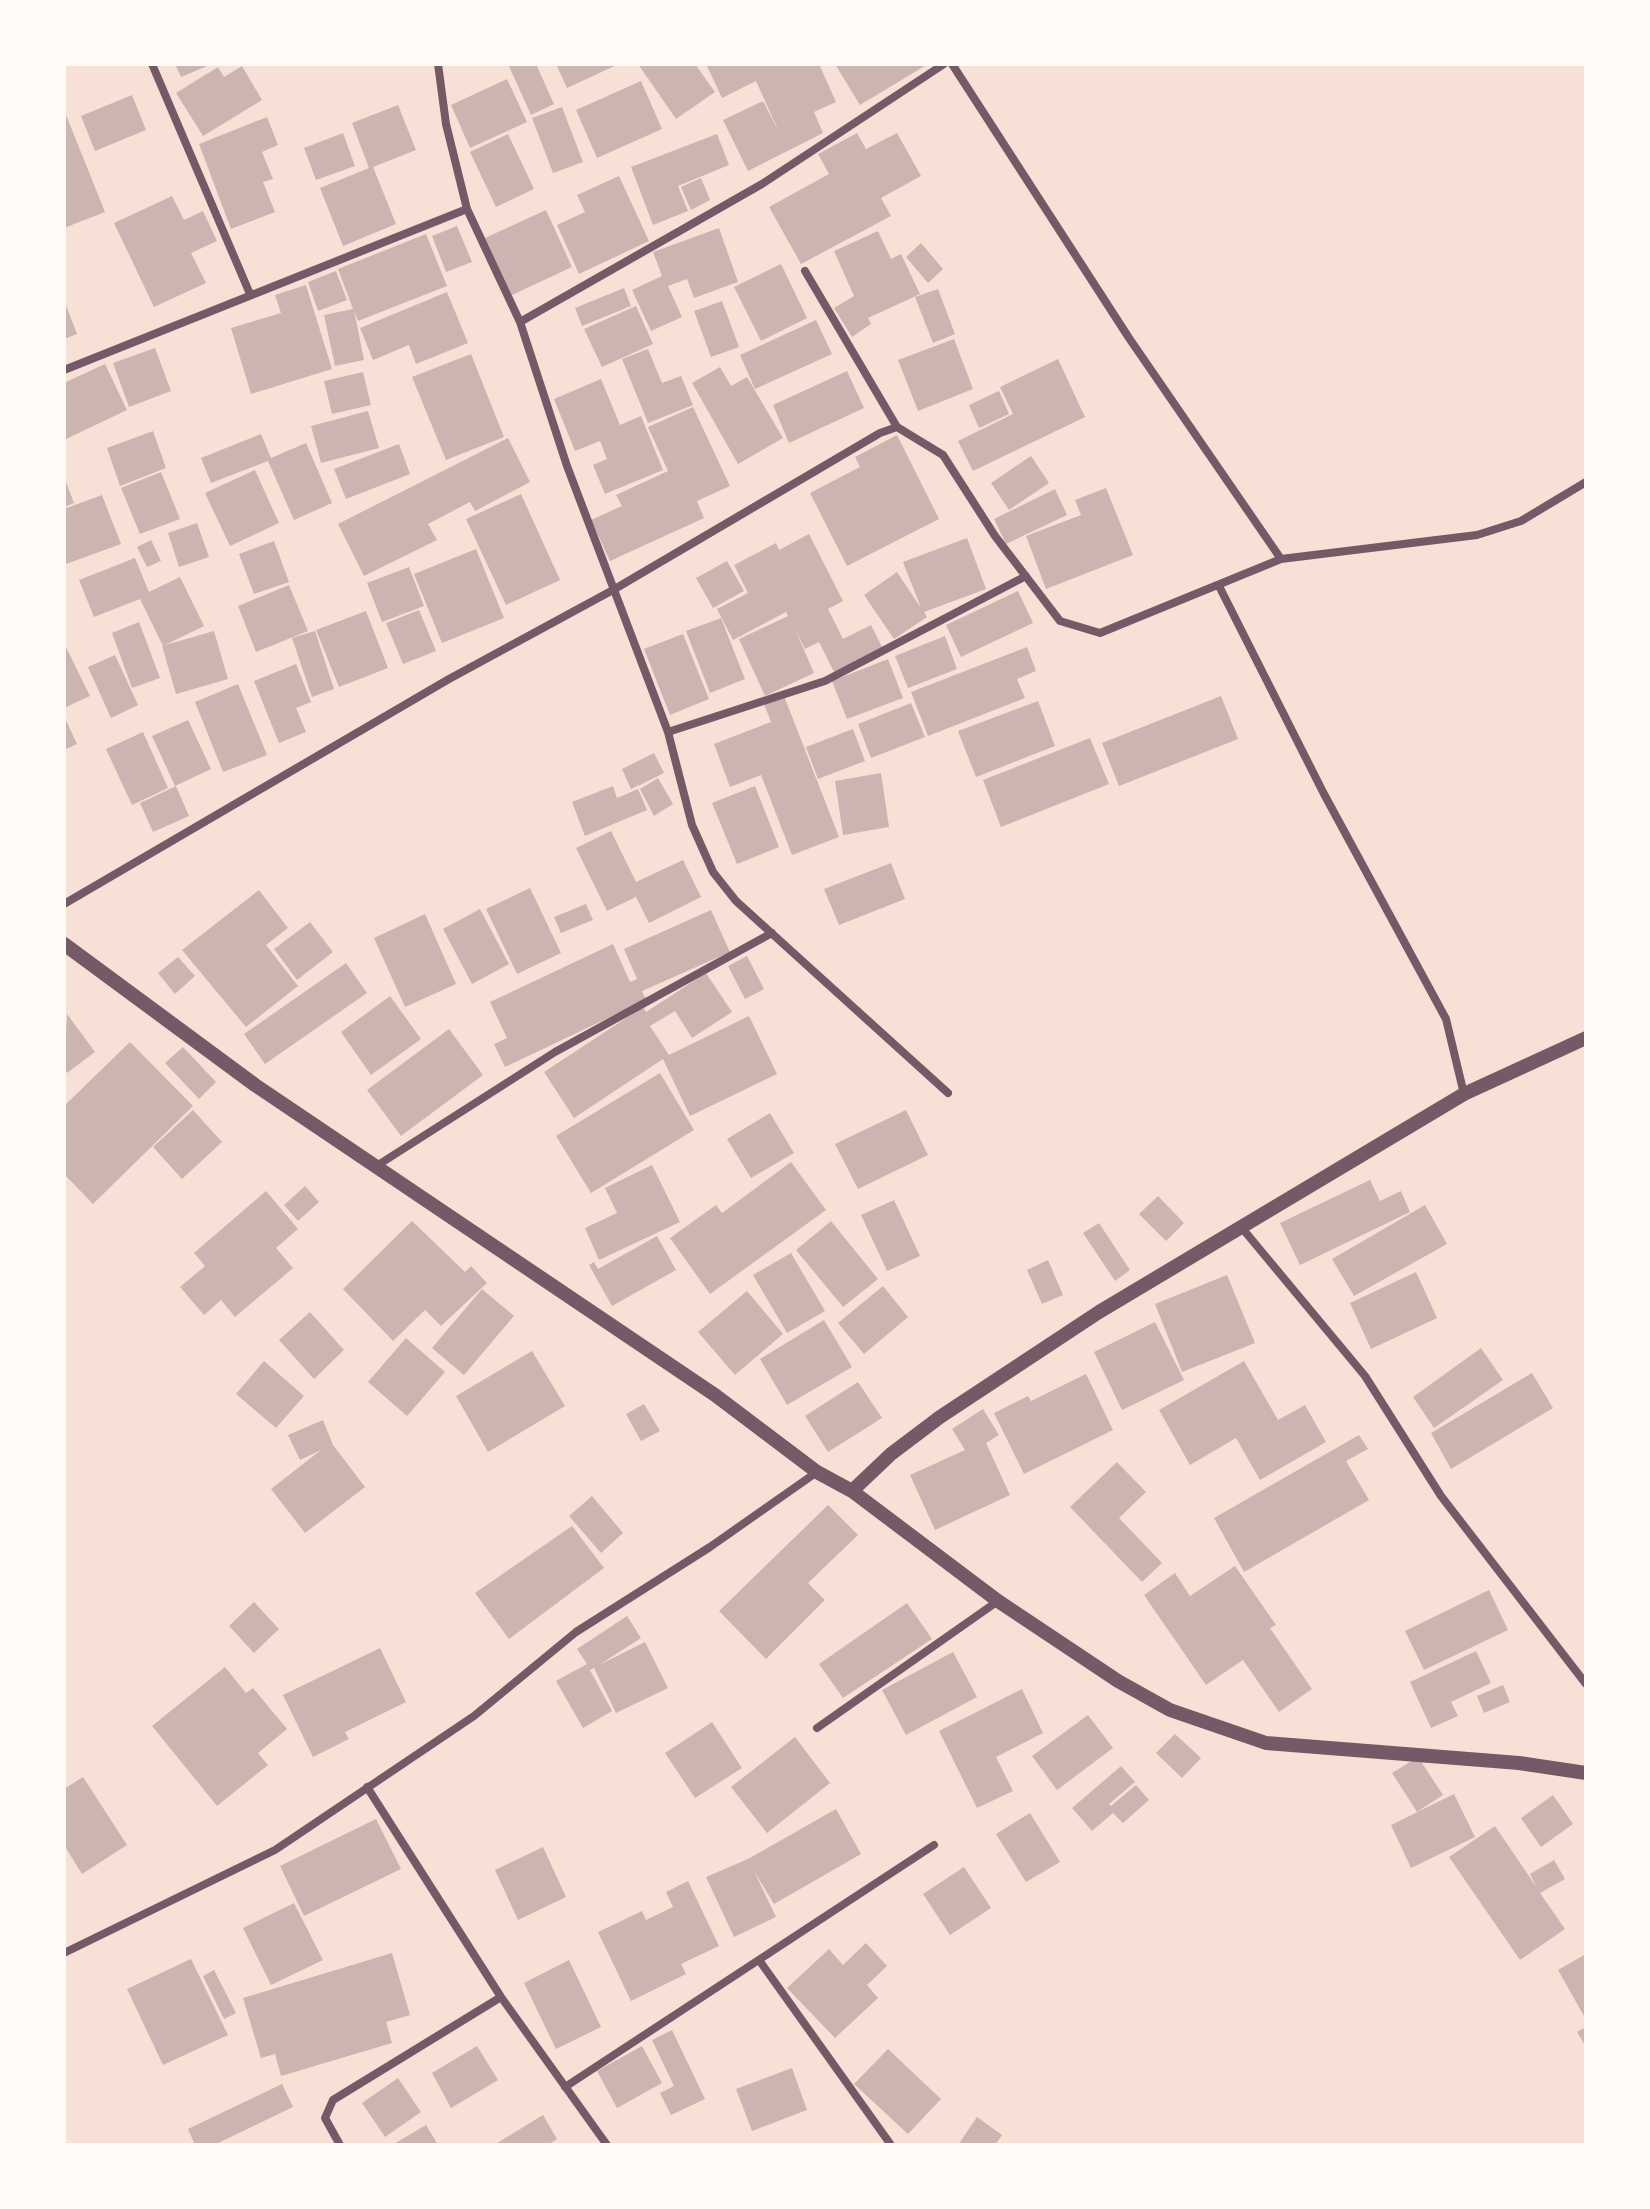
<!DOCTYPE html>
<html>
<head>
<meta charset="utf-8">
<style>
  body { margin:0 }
  #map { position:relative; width:1650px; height:2209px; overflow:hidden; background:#f7e1d7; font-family:Ubuntu,sans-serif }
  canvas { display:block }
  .frame { position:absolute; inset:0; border:66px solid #fffaf5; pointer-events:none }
</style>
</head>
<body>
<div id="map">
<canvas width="1650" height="2209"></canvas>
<div class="frame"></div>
</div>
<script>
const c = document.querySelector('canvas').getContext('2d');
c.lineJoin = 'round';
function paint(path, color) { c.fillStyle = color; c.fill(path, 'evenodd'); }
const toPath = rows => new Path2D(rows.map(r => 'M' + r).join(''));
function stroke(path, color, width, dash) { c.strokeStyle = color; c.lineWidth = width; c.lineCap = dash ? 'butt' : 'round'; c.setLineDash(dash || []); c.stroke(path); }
const building = toPath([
  [175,64,212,64,181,77],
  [508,64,536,64,554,104,531,115],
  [556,64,619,64,567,88],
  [638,64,695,64,715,92,676,119],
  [706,64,819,64,836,102,814,112,823,133,748,171,723,120,763,101,779,132,756,81,722,98],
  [835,64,928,64,860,105],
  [242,66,262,100,203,136,176,93,218,67,224,77],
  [507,79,527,122,470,148,451,105],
  [641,81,662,129,597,158,576,110],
  [132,95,146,130,95,151,81,116],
  [398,105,416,150,373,167,396,224,343,246,320,188,369,168,352,123],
  [562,107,583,162,553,173,532,118],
  [66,115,105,212,64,228,64,116],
  [267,117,278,145,262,152,273,179,263,182,275,212,231,229,199,144],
  [343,133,355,166,316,180,304,148],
  [857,133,866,149,897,133,921,176,881,198,891,216,801,264,769,207,829,174,818,154],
  [508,134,534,189,496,207,470,152],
  [717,134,729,165,678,186,688,211,653,225,631,167],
  [619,176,649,241,579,274,557,225,585,212,577,195],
  [701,178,710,200,691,210,681,187],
  [172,196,184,220,203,211,217,241,191,253,206,283,154,307,114,223],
  [546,210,572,267,512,295,485,238],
  [457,226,472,262,446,272,432,236],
  [719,228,738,282,694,298,687,279,668,286,682,317,651,331,632,290,662,276,653,252],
  [878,231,891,259,901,254,920,294,868,318,871,324,852,337,834,308,854,296,834,251],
  [426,234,447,286,358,321,354,310,364,360,335,366,324,315,353,309,338,269],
  [921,243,943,269,928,283,906,257],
  [781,264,807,318,761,341,734,287],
  [336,271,347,300,318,311,308,282],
  [306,285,332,369,251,394,231,328,281,313,275,295],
  [624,288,631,306,582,326,575,308],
  [938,289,955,334,933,343,915,297],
  [447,292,468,343,416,364,409,345,373,360,360,328],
  [64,300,77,334,64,339],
  [722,301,739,347,711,357,694,311],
  [636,306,653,344,602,367,584,329],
  [816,320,832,354,755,389,740,355],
  [954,339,973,389,918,411,898,360],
  [155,348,171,391,129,407,113,363],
  [648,349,662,383,681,376,693,405,648,423,622,359],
  [471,354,504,437,446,460,412,377],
  [1058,359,1085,417,973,471,958,441,1013,414,1000,387],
  [105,364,127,410,64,440,64,383],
  [720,367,731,386,747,377,783,438,738,464,692,383],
  [847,371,864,408,789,443,773,405],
  [363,372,371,405,332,414,324,381],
  [601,379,620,425,641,416,663,470,605,494,593,465,607,459,600,441,575,451,554,399],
  [999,391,1009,414,979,428,969,405],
  [693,407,730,486,697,501,704,518,610,561,591,520,622,506,616,495,668,471,648,427],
  [368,411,379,448,321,463,311,426],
  [153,431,166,468,120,486,107,448],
  [261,434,271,458,306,443,332,503,294,520,268,461,211,483,201,458],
  [897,435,939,519,847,566,810,493,860,467,855,457],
  [508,438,530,482,475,511,470,502,428,524,437,540,364,576,338,524],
  [399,444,410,474,346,499,334,469],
  [1031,456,1049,483,1009,510,991,483],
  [255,470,279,523,230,546,205,493],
  [161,472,180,519,140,534,121,488],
  [64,477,74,503,64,507],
  [1106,488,1133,555,1046,589,1026,536,1081,515,1075,500],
  [1055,489,1067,515,1006,544,994,519],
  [521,494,560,580,506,605,466,519],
  [102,495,121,544,66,564,64,509],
  [197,523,209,557,179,567,168,533],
  [809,534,843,601,828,609,843,639,871,625,882,647,834,672,819,642,805,649,795,629,814,673,765,696,739,639,788,616,786,612,733,640,717,609,748,593,734,565,776,543,779,550],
  [967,538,986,589,924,612,927,617,894,639,864,595,897,572,921,608,903,562],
  [151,540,161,561,147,567,137,547],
  [274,541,289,582,254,594,239,554],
  [476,549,504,618,442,643,414,574],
  [135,558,149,592,180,577,204,626,163,646,140,599,94,617,79,580],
  [727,561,744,591,713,608,696,578],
  [409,567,424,606,382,622,367,583],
  [289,585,308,631,256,652,238,606],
  [1018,591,1033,623,961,657,946,625],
  [419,610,436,651,403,664,386,623],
  [366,611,388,668,339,687,316,630],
  [721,618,745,679,710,693,686,631],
  [139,622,160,678,132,688,112,633],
  [214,631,228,679,176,694,162,646],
  [315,631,334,689,312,697,292,638],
  [683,634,709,699,670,715,644,649],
  [945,636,957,669,908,688,895,656],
  [64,643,90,696,64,708],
  [1027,647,1036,671,1017,679,1025,698,928,736,911,692],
  [115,655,138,705,111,718,88,667],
  [888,659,903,698,847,719,832,681],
  [296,664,311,702,296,708,306,732,279,743,254,681],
  [238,684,267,755,223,772,195,702],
  [784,696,839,837,792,855,761,775,730,787,714,744,771,722,764,704],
  [1221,696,1238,739,1119,786,1102,743],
  [1038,701,1055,746,976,777,958,731],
  [911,703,925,737,871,758,858,724],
  [64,716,77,744,64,750],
  [188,720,211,769,175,786,152,736],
  [853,729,865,761,818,779,806,747],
  [143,732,168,788,132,805,106,749],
  [1090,738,1109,784,1001,827,983,780],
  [654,753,664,773,638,786,636,782,637,786,631,789,622,769],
  [881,773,889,827,843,835,835,781],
  [658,778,673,804,654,816,640,789],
  [176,786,189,816,153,832,140,803],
  [613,786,617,798,638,789,647,810,585,836,572,802],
  [755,786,779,847,737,864,712,803],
  [611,831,636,882,683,860,701,897,649,923,636,897,607,911,576,848],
  [891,863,905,899,839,925,824,889],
  [530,888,561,953,517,974,486,909],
  [259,890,288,928,266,945,298,986,246,1027,182,950],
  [586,904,593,920,561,933,554,917],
  [480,909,509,964,472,984,443,929],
  [711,910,730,952,642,991,646,1000,505,1067,494,1044,507,1038,490,1002,613,944,630,982,637,979,624,949],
  [425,914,456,984,405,1007,374,938],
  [310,922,333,952,297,980,274,949],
  [747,956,764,989,745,999,728,966],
  [178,957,195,976,175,994,158,973],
  [346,963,367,993,265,1064,244,1034],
  [706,973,732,1012,692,1038,675,1011,650,1026,669,1055,749,1016,777,1074,690,1116,663,1059,574,1118,544,1072,643,1007,646,1012],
  [390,996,421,1039,371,1075,341,1032],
  [67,1014,95,1052,67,1073,64,1068],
  [449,1029,483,1075,401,1136,367,1090],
  [130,1042,193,1106,93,1204,64,1174,64,1106],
  [183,1047,216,1082,199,1099,165,1063],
  [660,1073,694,1130,591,1193,556,1136],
  [193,1110,222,1142,182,1179,153,1147],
  [906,1110,928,1155,858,1189,835,1144],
  [770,1113,794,1153,751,1178,727,1139],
  [791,1162,826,1210,710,1294,670,1238,716,1205,722,1213],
  [652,1165,680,1222,599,1260,585,1228,617,1213,605,1188],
  [1370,1180,1380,1201,1401,1191,1410,1212,1300,1265,1280,1223],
  [305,1186,319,1202,298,1221,284,1205],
  [266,1191,298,1229,276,1248,293,1268,235,1317,221,1300,204,1315,180,1287,205,1266,194,1253],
  [1158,1196,1184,1223,1166,1241,1139,1214],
  [894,1200,920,1256,887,1271,861,1215],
  [1425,1205,1447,1244,1354,1296,1332,1259],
  [412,1221,465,1272,471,1266,487,1283,441,1326,425,1310,393,1341,343,1289],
  [831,1221,878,1279,843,1307,796,1250],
  [1099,1223,1130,1270,1115,1281,1083,1233],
  [657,1236,676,1270,612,1306,589,1265,594,1262,598,1269],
  [791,1253,825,1311,787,1333,753,1275],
  [1048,1260,1063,1295,1042,1304,1027,1270],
  [1416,1272,1437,1318,1371,1349,1350,1303],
  [1227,1275,1255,1343,1182,1372,1155,1304],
  [883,1286,908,1317,864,1354,838,1323],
  [482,1289,514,1316,464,1375,432,1348],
  [747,1291,783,1334,735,1375,698,1332],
  [310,1312,344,1350,314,1379,279,1340],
  [824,1320,852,1367,787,1405,760,1359],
  [1155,1322,1184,1380,1122,1410,1094,1352],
  [406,1338,445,1372,407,1416,368,1382],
  [1481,1348,1503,1380,1434,1428,1413,1397],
  [532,1351,565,1406,488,1452,456,1396],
  [264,1361,304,1396,276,1428,236,1394],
  [1244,1361,1278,1420,1305,1405,1326,1442,1260,1480,1236,1438,1190,1465,1159,1410],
  [1532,1373,1553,1408,1451,1469,1431,1433],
  [1086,1374,1113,1430,1024,1474,994,1413,1028,1396,1031,1401],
  [858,1382,882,1418,828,1452,805,1416],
  [644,1404,660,1431,641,1441,626,1414],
  [983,1409,999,1435,986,1443,1010,1495,935,1530,910,1475,965,1450,952,1429],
  [323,1420,333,1445,365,1487,305,1533,271,1489,321,1450,300,1460,288,1435],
  [1359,1435,1368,1449,1346,1461,1369,1500,1244,1572,1214,1518],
  [1117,1462,1146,1492,1119,1518,1162,1563,1142,1582,1070,1507],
  [592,1496,623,1533,601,1553,569,1516],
  [828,1505,858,1535,808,1583,825,1600,766,1659,719,1611],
  [572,1526,604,1568,509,1639,475,1593],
  [1235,1566,1276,1625,1270,1628,1312,1689,1279,1712,1243,1660,1206,1685,1144,1595,1175,1573,1190,1596],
  [1489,1590,1508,1630,1424,1670,1405,1631],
  [254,1602,279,1629,254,1653,229,1626],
  [907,1603,932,1639,843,1698,819,1664],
  [627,1616,641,1638,599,1665,645,1642,668,1688,616,1713,594,1668,590,1670,612,1711,583,1728,556,1681,587,1664,577,1649],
  [380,1648,406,1702,345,1732,349,1739,313,1757,283,1695],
  [1476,1651,1491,1683,1451,1702,1458,1716,1431,1728,1410,1682],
  [953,1652,977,1697,906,1735,882,1690],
  [225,1667,246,1693,253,1688,287,1729,258,1753,268,1765,217,1806,152,1726],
  [1503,1685,1510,1702,1484,1713,1477,1696],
  [1022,1689,1043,1733,996,1757,1013,1791,977,1808,939,1731],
  [1088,1715,1113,1748,1057,1790,1032,1756],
  [712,1722,742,1768,695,1798,665,1753],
  [1175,1734,1201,1758,1182,1778,1156,1753],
  [795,1737,830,1783,767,1833,731,1787],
  [1418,1757,1443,1795,1417,1812,1392,1773],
  [1121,1766,1135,1782,1109,1804,1111,1806,1136,1785,1149,1800,1123,1823,1113,1813,1092,1831,1072,1808],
  [83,1777,127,1845,82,1874,64,1845,64,1789],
  [1454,1794,1475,1837,1411,1868,1391,1825],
  [1553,1795,1573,1824,1541,1847,1521,1818],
  [836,1809,861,1854,774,1904,754,1871,776,1917,734,1937,706,1877,748,1859],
  [1030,1813,1060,1862,1026,1882,996,1834],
  [376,1819,401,1869,304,1916,280,1866],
  [1495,1826,1537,1888,1530,1874,1554,1860,1565,1879,1540,1893,1565,1929,1520,1960,1449,1857],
  [543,1847,566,1897,518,1920,495,1870],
  [964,1867,991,1908,950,1935,923,1894],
  [688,1881,719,1946,681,1964,686,1974,631,2001,598,1932,642,1911,646,1920,673,1907,666,1892],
  [294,1903,323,1960,271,1985,243,1928],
  [866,1943,887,1966,867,1985,878,1998,835,2038,787,1988,829,1949,843,1965],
  [392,1953,410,2015,386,2022,392,2043,281,2076,275,2054,261,2058,243,1998],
  [1586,1954,1586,2015,1584,2016,1558,1970],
  [191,1959,228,2035,163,2065,127,1989],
  [569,1960,601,2027,556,2049,524,1983],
  [214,1970,236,2013,224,2019,203,1976],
  [1586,2027,1586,2047,1577,2032],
  [672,2030,705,2099,671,2115,660,2093,674,2086,652,2040],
  [477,2046,498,2080,451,2108,432,2073],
  [642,2046,662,2083,617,2108,597,2071],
  [888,2049,941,2099,908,2134,854,2084],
  [792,2068,807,2110,752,2131,736,2089],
  [398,2078,421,2112,385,2137,362,2103],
  [282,2084,293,2107,214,2145,195,2145,188,2129],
  [543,2115,557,2139,548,2145,494,2145],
  [977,2117,1002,2135,995,2145,958,2145],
  [426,2125,438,2145,392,2145]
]);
const minor = toPath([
  [152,64,250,294],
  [438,64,446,124,467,209,520,322,567,466,668,732,692,825,713,872,736,901,948,1093],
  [952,64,1129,338,1281,559],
  [805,271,897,427],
  [520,322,762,184,944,64],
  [64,370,467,209],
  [1219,586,1324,794,1446,1019,1464,1094],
  [668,732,825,681,1026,576],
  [64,904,449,679,613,590,880,433,897,427,943,455,995,536,1060,621,1100,633,1281,559,1477,535,1521,521,1586,482],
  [378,1165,555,1052,772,933],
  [1242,1228,1365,1376,1441,1496,1586,1684],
  [817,1728,998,1601],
  [367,1787,501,1997,607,2145],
  [64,1953,275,1850,474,1716,576,1632,710,1547,817,1472],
  [759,1960,891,2145],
  [565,2087,934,1845],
  [340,2145,325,2118,333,2100,501,1997]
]);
const tertiary = toPath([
  [64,944,255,1085,715,1395,817,1472,852,1491,998,1601,1118,1681,1170,1710,1266,1743,1519,1763,1586,1773],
  [852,1491,891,1454,940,1417,1099,1312,1464,1094,1586,1038]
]);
paint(building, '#ccb4b1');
stroke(minor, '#755966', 8);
stroke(tertiary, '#755966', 14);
</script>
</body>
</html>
